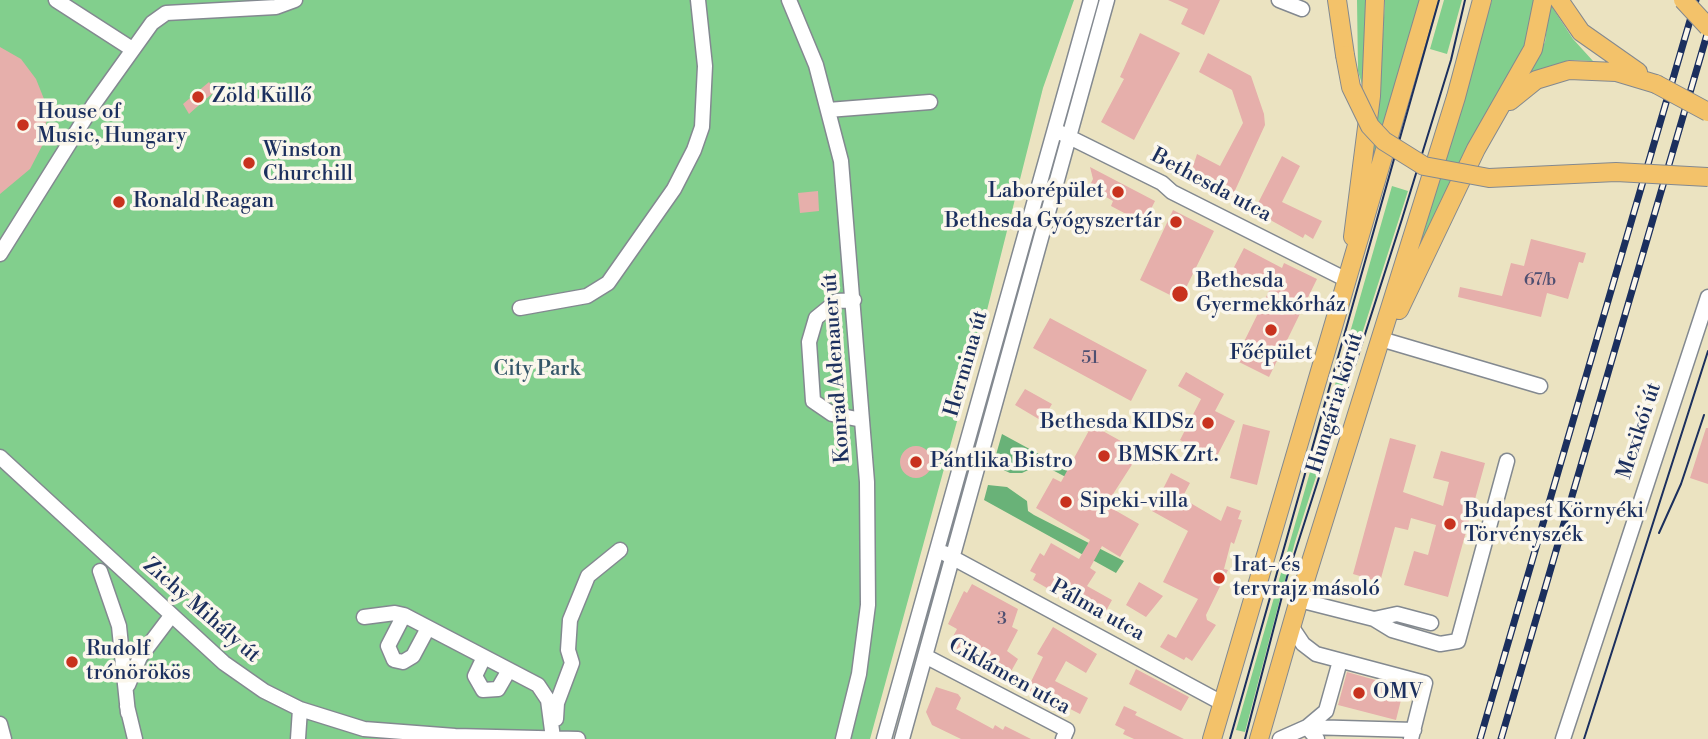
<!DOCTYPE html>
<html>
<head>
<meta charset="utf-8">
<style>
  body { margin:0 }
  canvas { display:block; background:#ebe3c1 }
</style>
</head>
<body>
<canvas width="1708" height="739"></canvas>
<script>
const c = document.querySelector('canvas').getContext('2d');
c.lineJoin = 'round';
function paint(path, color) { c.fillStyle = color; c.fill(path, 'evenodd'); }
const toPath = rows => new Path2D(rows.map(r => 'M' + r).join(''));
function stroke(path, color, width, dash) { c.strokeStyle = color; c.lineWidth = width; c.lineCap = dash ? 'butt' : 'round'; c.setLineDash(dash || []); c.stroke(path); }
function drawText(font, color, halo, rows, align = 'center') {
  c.font = font + ' "Libre Bodoni",serif'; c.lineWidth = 7; c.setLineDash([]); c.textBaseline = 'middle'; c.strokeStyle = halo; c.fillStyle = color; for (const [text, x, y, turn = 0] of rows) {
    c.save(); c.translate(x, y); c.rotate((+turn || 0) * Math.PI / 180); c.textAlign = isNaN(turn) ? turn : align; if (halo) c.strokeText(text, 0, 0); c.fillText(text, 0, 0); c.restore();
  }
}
const green = toPath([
  [0,0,1074,0,1043,88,982,330,870,739,0,739],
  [1357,0,1366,0,1364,91,1358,71],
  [1385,0,1422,0,1375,173,1368,172,1381,69],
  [1444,0,1462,0,1447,54,1430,49],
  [1492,0,1539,0,1538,21,1422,252,1416,249],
  [1550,4,1573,39,1593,61,1569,60,1526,79,1545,42],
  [1392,186,1408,191,1295,542,1245,732,1236,730]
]);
const forest = toPath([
  [1002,434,1083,478,1079,484,1041,464,1022,473,1010,473,993,465],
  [988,485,1007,487,1027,501,1028,511,1034,515,1124,561,1116,573,984,500]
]);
const building = toPath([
  [1168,0,1220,0,1204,35,1181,24,1188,9],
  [1140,33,1180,53,1134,140,1101,122,1124,79,1120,77],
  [0,47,21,59,36,79,46,104,47,118,43,144,30,169,0,194],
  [1208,53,1251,76,1264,114,1265,125,1232,197,1224,193,1222,196,1189,179,1197,154,1220,166,1243,123,1232,90,1199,72],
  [209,82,215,91,189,114,183,104],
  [1282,156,1300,166,1282,202,1322,221,1313,239,1305,234,1303,238,1254,211],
  [1090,167,1155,201,1144,223,1129,219,1128,215,1111,206,1113,201,1089,187,1093,179],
  [818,191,819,211,800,213,798,193],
  [1173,210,1214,231,1180,300,1140,280],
  [1531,239,1586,253,1583,263,1579,262,1568,299,1547,293,1541,317,1458,297,1460,287,1502,296,1511,263,1524,266],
  [1244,248,1282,268,1284,263,1317,279,1269,377,1235,360,1270,289,1232,271],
  [1050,318,1147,370,1131,401,1033,348],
  [1186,372,1224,394,1215,411,1235,421,1216,458,1180,440,1201,399,1178,386],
  [1025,389,1052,404,1042,421,1015,405],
  [1243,424,1270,431,1257,485,1230,478],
  [1092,425,1137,450,1130,461,1133,463,1106,505,1139,524,1120,557,1102,546,1090,568,1096,572,1087,586,1112,600,1100,622,1046,590,1047,588,1033,580,1036,574,1030,571,1040,553,1044,556,1051,543,1079,559,1090,540,1036,508,1053,478,1061,482],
  [1706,428,1708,428,1708,484,1690,478],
  [1390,438,1416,445,1403,492,1443,506,1449,482,1433,478,1441,451,1485,463,1448,597,1404,585,1414,551,1428,555,1436,525,1411,518,1408,530,1395,527,1380,582,1353,574],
  '900 462a16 16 0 1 1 32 0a16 16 0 1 1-32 0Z',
  [1171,473,1190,483,1182,498,1221,521,1227,506,1241,511,1238,519,1242,520,1234,544,1231,542,1224,569,1228,570,1206,615,1207,620,1216,625,1192,661,1186,657,1184,660,1160,647,1168,634,1176,638,1198,599,1163,582,1188,531,1152,511],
  [1139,582,1163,596,1146,617,1126,605],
  [972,584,1018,609,1012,627,1018,630,1007,651,1018,659,1009,675,1002,672,1000,674,948,646,957,629,948,624,964,591,967,593],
  [1053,627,1097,654,1086,673,1066,661,1055,681,1088,698,1080,714,1039,693,1037,697,1026,692,1043,657,1037,654],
  [1136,669,1189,697,1181,711,1129,684],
  [1347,672,1404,688,1396,720,1338,705],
  [936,687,958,694,961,698,956,709,993,729,995,725,1003,730,1005,726,1031,739,961,739,932,725,926,712],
  [1124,706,1137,712,1135,715,1184,739,1134,739,1123,734,1125,730,1115,725]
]);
const minor = toPath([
  [56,0,132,49],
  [789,0,816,65,841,161,867,482,868,605,859,674,843,739],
  [1279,0,1302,9],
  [828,110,930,102],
  [1059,132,1162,183,1172,192,1347,280],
  [0,254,94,104,152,23,166,13,276,7,295,0],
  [854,300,837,301,816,318,809,342,813,401,832,414,862,420],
  [520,308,587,296,608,283,674,189,694,150,702,127,705,66,698,0],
  [1384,340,1540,386],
  [0,457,224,663,264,691,300,709,364,729,455,736,578,739],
  [944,553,1222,703],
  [100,571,119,626,128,713],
  [1299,600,1374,619,1392,630,1440,644,1458,641,1507,461],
  [404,615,388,646,394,660,403,662,413,656,428,628],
  [364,617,395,613,404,615,538,685,548,700,553,738],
  [1374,619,1397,614,1431,623],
  [1291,626,1303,644,1316,654,1425,683,1411,739],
  [925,656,1067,730,1063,739],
  [484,657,475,676,483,690,498,689,509,670],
  [128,685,140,657,171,616],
  [127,706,135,739],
  [556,719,557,703,572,663,568,650,570,620,588,576,620,550],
  [0,724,4,739],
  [298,739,300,709],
  [884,739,1091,0],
  [902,739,1107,0],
  [1280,739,1307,727,1414,730],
  [1317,739,1307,727,1326,711,1340,661],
  [1563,739,1708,297]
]);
const major = toPath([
  [1337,0,1345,55],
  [1559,0,1581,32,1638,72],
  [1510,101,1536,80,1569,70,1616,72,1656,84],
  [1353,237,1371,96,1375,0],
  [1399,310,1476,149,1533,49,1543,0],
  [1212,739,1429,0],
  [1259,739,1299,600,1456,97,1482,0]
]);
const tram = toPath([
  [1659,533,1681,484,1704,415],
  [1230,739,1439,0],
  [1245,739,1287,577,1402,219,1451,60,1465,0],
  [1584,739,1708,351]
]);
const rail = toPath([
  [1480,739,1696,0],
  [1501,739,1708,31]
]);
const majorBridge = toPath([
  [1683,0,1708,27],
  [1345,55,1351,87,1370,126,1384,141,1424,166,1489,178,1616,172,1708,177],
  [1656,84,1708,112]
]);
const markers = [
  [198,97,7,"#c8321e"],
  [23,125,7,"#c8321e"],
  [249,163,7,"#c8321e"],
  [1118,192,7,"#c8321e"],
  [119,202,7,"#c8321e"],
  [1176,222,7,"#c8321e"],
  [1180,294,9,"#c8321e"],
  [1271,330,7,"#c8321e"],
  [1208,423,7,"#c8321e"],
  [1104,456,7,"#c8321e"],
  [916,462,7,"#c8321e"],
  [1066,502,7,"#c8321e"],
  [1450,524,7,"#c8321e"],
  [1219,578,7,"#c8321e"],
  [72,662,7,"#c8321e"],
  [1359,693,7,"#c8321e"]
];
const numberNames = [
  ["67/b",1540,281],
  ["51",1090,359],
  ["3",1002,620]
];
const poiNames = [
  ["Zöld Küllő",212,97],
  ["House of",37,113],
  ["Music, Hungary",37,137],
  ["Winston",263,151],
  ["Churchill",263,175],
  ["Laborépület",1104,192,"right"],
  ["Ronald Reagan",133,202],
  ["Bethesda Gyógyszertár",1162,222,"right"],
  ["Bethesda",1196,282],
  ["Gyermekkórház",1196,306],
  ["Főépület",1271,354,"center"],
  ["Bethesda KIDSz",1194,423,"right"],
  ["BMSK Zrt.",1118,456],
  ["Pántlika Bistro",930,462],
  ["Sipeki-villa",1080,502],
  ["Budapest Környéki",1464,512],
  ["Törvényszék",1464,536],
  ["Irat- és",1233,566],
  ["tervrajz másoló",1233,590],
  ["Rudolf",86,650],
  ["trónörökös",86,674],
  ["OMV",1373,693]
];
const streetNames = [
  ["Bethesda utca",1211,186,28],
  ["Hermina út",967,364,-74],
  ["Konrad Adenauer út",837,368,-94],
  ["Hungária körút",1336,403,-73],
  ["Mexikói út",1640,431,-72],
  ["Zichy Mihály út",201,611,41],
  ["Pálma utca",1097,611,29],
  ["Ciklámen utca",1009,677,29]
];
const parkNames = [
  ["City Park",537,370]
];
paint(green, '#82cf8d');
paint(forest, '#69b278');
paint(building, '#e6afab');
stroke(minor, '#838990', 17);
stroke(major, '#838990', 20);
stroke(minor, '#fff', 14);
stroke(major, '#f3c26a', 18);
stroke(tram, '#1b2f5e', 2);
stroke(rail, '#1b2f5e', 7);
stroke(rail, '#fbf7ec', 4.5, [13]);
stroke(majorBridge, '#838990', 20, []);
stroke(majorBridge, '#f3c26a', 18);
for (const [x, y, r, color] of markers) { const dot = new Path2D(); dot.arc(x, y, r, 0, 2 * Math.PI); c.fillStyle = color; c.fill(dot); stroke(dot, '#fbf7ec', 2.5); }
drawText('18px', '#4e4f71', null, numberNames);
drawText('21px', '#1b2f5e', '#fbf7ec', poiNames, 'left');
drawText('21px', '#1b2f5e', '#fbf7ec', streetNames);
drawText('21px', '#35576a', '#fbf7ec', parkNames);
</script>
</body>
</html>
